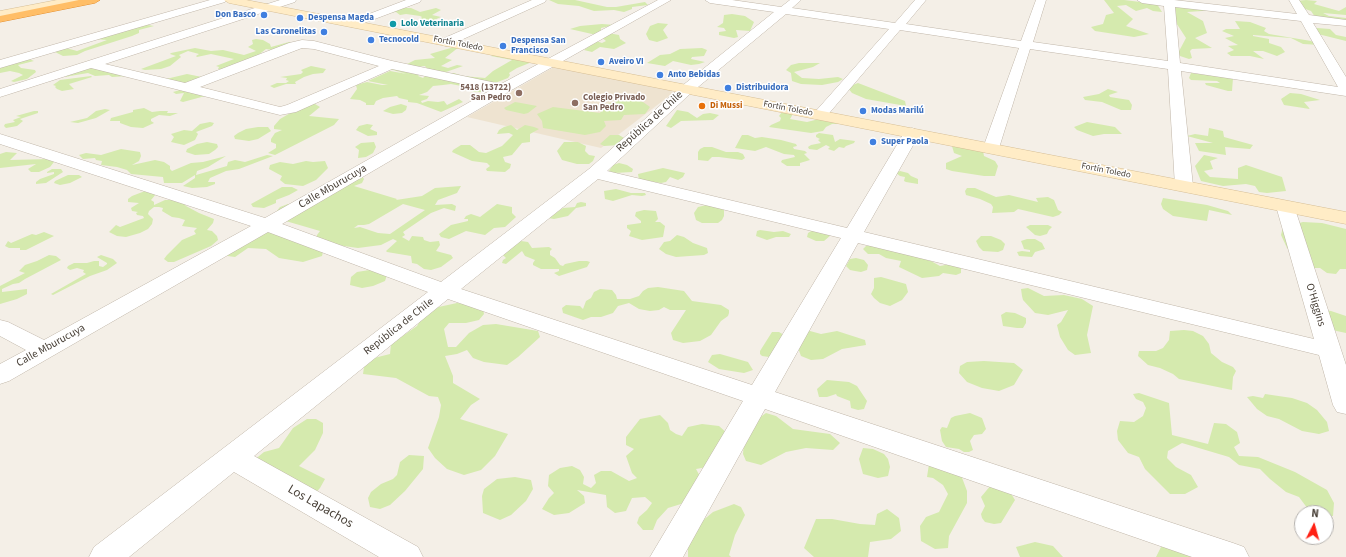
<!DOCTYPE html>
<html>
<head>
<meta charset="utf-8">
<style>
  body { margin:0 }
  #map { position:relative; width:1346px; height:557px; overflow:hidden; background:#f4efe7; font-family:"Source Sans 3",sans-serif }
  canvas { display:block }
  .north { position:absolute; left:1294px; top:505px; width:40px; height:40px; box-sizing:border-box; background:#fff; border:1px solid #b5b2af; border-radius:50%; rotate:6deg; font-size:11px; font-weight:700; line-height:16px; text-align:center; color:#473f36 }
  .north::after { content:''; display:block; margin:auto; width:14px; height:18px; background:#ff2013; clip-path:polygon(50% 0,100% 100%,50% 72%,0 100%) }
</style>
</head>
<body>
<div id="map">
<canvas width="1346" height="557"></canvas>
<div class="north">N</div>
</div>
<script>
const c = document.querySelector('canvas').getContext('2d');
c.lineJoin = 'round';
function paint(path, color) { c.fillStyle = color; c.fill(path, 'evenodd'); }
const toPath = rows => new Path2D(rows.map(r => 'M' + r).join(''));
function stroke(path, color, width, dash) { c.strokeStyle = color; c.lineWidth = width; c.lineCap = dash ? 'butt' : 'round'; c.setLineDash(dash || []); c.stroke(path); }
function drawText(font, color, halo, rows, align = 'center') {
  c.font = font + ' "Source Sans 3",sans-serif'; c.lineWidth = 3; c.setLineDash([]); c.textBaseline = 'middle'; c.strokeStyle = halo; c.fillStyle = color; for (const [text, x, y, turn = 0] of rows) {
    c.save(); c.translate(x, y); c.rotate((+turn || 0) * Math.PI / 180); c.textAlign = isNaN(turn) ? turn : align; if (halo) c.strokeText(text, 0, 0); c.fillText(text, 0, 0); c.restore();
  }
}
const education = toPath([
  [554,67,670,89,673,93,601,148,467,117]
]);
const green = toPath([
  [549,0,575,0,607,7,616,7,645,2,648,5,632,7,632,9,624,12,614,10,594,11,579,6,558,4],
  [1104,0,1124,0,1157,4,1162,12,1153,11,1147,8,1136,11,1126,5,1117,6,1133,19,1126,26,1149,34,1134,37,1095,31,1091,27,1103,24,1106,15,1114,13],
  [1306,0,1317,1,1314,4,1339,11,1346,7,1346,15,1323,13,1329,16,1346,18,1346,21,1315,17,1311,11,1291,4,1296,1],
  [1185,6,1217,10,1187,12,1203,21,1207,33,1195,38,1212,48,1192,49,1190,51,1192,58,1189,59,1177,55,1186,38,1173,18,1174,7],
  [401,8,411,8,420,12,436,8,441,10,432,15,441,17,434,20,427,20,420,19,422,17,420,16,406,14,400,15,396,12,367,16,372,13],
  [732,14,745,16,754,22,750,31,736,30,738,37,734,38,719,35,719,32,726,31,724,28,717,27,723,23,724,15],
  [1235,21,1250,22,1266,28,1264,31,1269,34,1311,41,1321,45,1303,44,1291,38,1253,35,1253,36,1269,39,1269,43,1281,47,1285,52,1277,56,1263,51,1253,51,1264,59,1250,56,1231,56,1227,53,1234,50,1228,46,1238,45,1225,38,1234,36,1222,31,1226,29,1240,29],
  [658,23,668,24,663,30,668,38,657,42,649,40,646,34,650,26],
  [142,24,154,26,139,30,139,33,132,36,85,51,77,55,63,56,55,52,55,51,66,48,77,51,107,40,94,39],
  [602,24,615,25,601,28,601,34,592,34,570,29,580,26],
  [1317,28,1330,29,1336,35,1346,37,1346,41,1318,34,1314,30],
  [608,33,619,35,620,39,626,43,614,49,600,47,592,52,584,50,596,41,602,43,606,41,600,36],
  [256,39,263,40,270,44,271,47,289,42,292,42,272,50,266,49,257,56,223,69,218,69,219,67,216,66,234,59,211,54,197,57,196,56,199,54,188,51,179,55,181,57,170,66,161,69,145,70,141,69,176,56,170,54,171,53,195,48,211,51,223,50,244,55,256,51,248,47,253,44,252,40],
  [454,47,459,47,445,58,452,60,441,66,448,68,457,65,463,66,446,72,428,70,425,66,416,67,407,64,415,60,435,58,430,54],
  [702,48,707,50,704,56,692,57,691,59,705,62,699,64,691,65,673,61,665,66,647,63,660,55,670,54,680,49],
  [494,54,532,62,517,68,509,73,510,75,508,78,495,83,444,74,454,73,463,76,485,78,493,71,512,60,491,56],
  [29,59,34,61,18,65,21,68,35,70,36,72,27,79,14,82,11,81,23,75,19,73,10,71,0,73,0,66],
  [799,63,820,63,813,67,794,72,802,78,819,79,838,77,843,79,838,82,822,85,801,84,792,81,791,73,786,70,791,65],
  [90,66,103,69,111,73,114,72,128,76,112,77,109,75,95,76,88,73,64,77],
  [311,66,326,69,323,73,313,74,304,77,295,82,296,84,286,84,274,88,270,86,277,83,286,83,289,81,286,80,287,78,280,77,301,74,303,72,301,70],
  [386,68,421,73,418,76,423,78,426,75,485,87,482,92,474,92,472,91,472,88,451,84,443,85,433,86,427,92,419,95,429,96,427,99,421,101,422,103,428,101,438,102,444,101,447,105,459,99,463,102,441,112,417,103,408,102,408,100,399,98,397,96,383,98,376,101,374,105,366,105,366,103,360,100,350,99,357,89,356,85,367,82,382,85,388,85,368,81,390,71,407,74],
  [1191,73,1233,78,1232,91,1228,91,1206,85,1205,83,1220,83,1217,81,1191,80,1189,78],
  [187,74,202,77,185,83,177,83,166,79],
  [91,76,92,77,69,84,74,89,62,91,57,89,55,87,56,86,53,85,60,80],
  [858,83,905,101,906,106,866,99,852,93,847,87],
  [1108,89,1118,92,1109,95,1110,97,1129,100,1132,105,1131,110,1121,110,1102,102,1085,100,1083,97,1099,94],
  [180,90,209,95,183,102,180,101,184,93,176,94,173,92],
  [1290,93,1301,94,1320,100,1304,102,1310,109,1284,105,1281,99],
  [628,98,643,102,650,107,645,114,624,115,621,120,604,121,606,126,600,132,585,135,543,128,542,121,537,114,553,107,600,113,604,105],
  [515,102,521,103,537,106,528,113,524,114,506,110,504,108],
  [306,104,315,104,320,107,309,116,339,119,334,125,275,155,268,153,276,148,276,144,271,142,271,139,275,133,282,130,274,129,274,126,280,119],
  [401,104,407,106,406,110,402,113,393,114,383,111,390,107],
  [144,108,152,112,160,111,168,111,167,113,178,113,170,116,159,115,151,119,151,121,154,123,143,128,131,127,120,123,120,121,110,121,111,118,133,112,133,110],
  [105,109,110,110,96,118,78,123,70,122,87,118,96,111],
  [677,110,688,112,697,118,703,114,710,113,719,115,713,120,681,121,671,128,666,126],
  [34,111,38,111,38,113,20,119,23,121,17,126,6,128,4,126,5,124,15,122,13,120,21,117,16,116],
  [782,112,793,114,790,119,807,122,819,119,851,123,832,124,826,127,823,131,811,133,769,127,771,125,780,121,781,118,779,116],
  [210,122,214,123,212,126,196,132,198,134,195,140,184,145,171,142,174,137,171,134,184,130,192,131,200,124],
  [1087,122,1115,127,1122,134,1104,134,1093,136,1077,130,1074,127],
  [367,124,373,125,370,129,377,132,377,135,368,136,356,130,359,126],
  [511,125,517,130,525,125,534,127,539,129,530,134,530,142,522,143,512,155,503,157,505,162,511,164,510,168,505,172,487,171,486,169,490,166,487,163,472,161,452,152,453,150,461,145,470,145,479,152,486,153,502,146,513,135,509,133,497,134,499,130,504,127],
  [258,127,268,127,271,131,258,139,249,141,235,139,234,136,238,133,246,129],
  [1209,128,1223,131,1224,137,1253,145,1250,149,1225,147,1226,155,1199,151,1195,143,1213,143,1187,136,1195,134,1208,136],
  [819,133,833,135,835,142,840,139,855,141,854,143,846,146,844,148,839,147,834,151,828,149,830,147,826,145,817,150,809,149,808,147,811,145,821,143,818,140,820,139,816,137,816,135],
  [610,135,619,135,624,138,620,145,604,146,600,144],
  [742,135,748,135,755,138,762,137,781,140,796,144,797,146,793,147,794,149,805,151,807,153,804,154,810,160,800,163,800,166,787,166,781,162,782,160,795,157,794,155,784,154,766,147,755,151,735,148],
  [207,142,217,144,218,147,215,150,209,154,195,155,186,152,187,149,197,144],
  [374,142,376,147,373,153,366,157,358,158,359,150,355,147,361,143],
  [564,142,578,142,586,146,585,151,589,155,595,156,593,161,589,164,577,164,562,160,557,151],
  [952,146,983,151,984,156,995,161,998,166,995,176,984,176,952,171,946,169,946,163,962,156,954,153],
  [704,147,712,147,726,152,738,152,743,154,745,158,742,160,719,157,712,157,708,161,698,160,698,152,700,149],
  [121,149,140,152,141,156,139,161,132,165,155,160,164,162,170,166,170,169,172,171,191,163,203,162,226,156,208,167,197,171,196,175,227,166,228,162,235,160,245,162,267,155,273,156,239,169,226,171,210,178,208,182,215,182,215,184,207,187,192,188,183,186,195,178,195,175,182,183,164,183,163,177,131,174,127,170,117,167,101,165,102,161,96,160,95,158,83,159,79,155,86,153,101,155],
  [6,152,17,153,10,160,50,159,54,162,50,167,39,172,31,172,28,169,36,164,0,168,0,154],
  [1204,155,1218,158,1210,161,1213,169,1204,171,1210,177,1238,179,1238,168,1246,165,1282,177,1286,191,1267,193,1259,192,1255,186,1246,184,1223,186,1201,181,1195,166],
  [306,161,313,162,325,161,328,168,316,180,303,186,285,184,280,180,282,176,269,169,270,165,280,162,293,164],
  [619,163,627,165,633,169,632,172,614,173,609,171,613,165],
  [663,168,685,173,683,177,678,180,670,177,666,182,661,183,639,180,638,174],
  [52,169,61,169,63,172,46,183,36,184,36,182,40,179,54,174,54,172,47,173,47,172],
  [900,171,908,173,911,176,918,179,918,184,906,182,904,181,905,177,900,176,896,173],
  [68,175,79,175,82,177,70,183,60,185,54,183,55,181],
  [362,176,364,179,362,183,354,186,397,199,396,200,422,196,435,188,461,186,457,193,438,200,435,205,452,204,456,206,455,211,444,208,431,213,403,232,405,235,402,237,409,241,412,236,423,237,424,240,430,242,439,241,440,245,436,251,451,255,453,258,441,267,431,270,424,269,417,264,412,263,411,256,387,252,386,251,397,241,393,239,381,245,358,248,315,242,317,235,320,231,272,217,280,207,288,204,293,205],
  [403,204,425,210,390,234,378,233,360,227,354,228,358,225,364,225,369,224],
  [282,187,292,187,298,190,289,195,276,200,276,203,264,208,253,207,251,204],
  [967,188,975,188,996,197,1009,195,1038,202,1036,198,1048,197,1054,200,1058,210,1062,212,1059,215,1053,217,1018,209,1014,212,992,213,993,207,991,204,980,199,966,195,965,191],
  [616,189,631,193,645,193,646,195,642,196,632,195,613,201,605,199,604,191],
  [145,191,157,193,151,200,154,202,154,205,165,200,173,200,184,203,186,206,199,213,214,219,213,223,207,230,212,231,217,236,218,240,211,246,174,262,168,262,164,259,167,255,182,240,196,234,194,231,197,228,182,226,185,220,179,218,172,217,162,211,163,208,159,207,154,207,149,211,148,214,153,219,152,224,148,229,140,233,126,237,117,236,109,232,116,225,120,227,144,218,143,216,137,215,136,213,138,212,132,211,131,208,139,203,128,202,128,199,132,196],
  [1163,198,1207,205,1228,211,1232,215,1209,210,1207,221,1173,216,1163,209,1161,204],
  [581,202,586,203,586,206,576,208,568,216,554,219,548,218,563,208,575,207,577,203],
  [497,204,512,207,512,213,516,217,505,227,494,228,485,235,466,231,449,239,441,237,439,234,451,225,468,221,468,219,464,219,466,216,471,214,480,217],
  [711,204,724,210,724,216,722,220,718,223,702,223,696,220,694,213,698,207],
  [644,210,656,211,658,219,655,222,660,222,665,226,663,237,642,240,629,236,631,231,627,228,627,225,641,223,641,221,635,216,636,212],
  [1303,222,1322,223,1346,229,1346,269,1340,269,1336,274,1327,273,1320,268,1311,268,1287,248,1281,235,1283,227],
  [1030,225,1048,225,1052,227,1049,230,1047,234,1040,236,1035,235,1026,227],
  [760,230,774,232,783,231,791,234,789,237,776,237,767,240,756,236,757,231],
  [813,230,831,235,824,241,816,241,807,237,808,233],
  [249,231,268,232,279,235,323,252,322,256,303,262,279,258,266,249,248,248,235,257,220,255,215,250,218,244],
  [44,232,54,236,26,250,20,250,20,248,9,248,5,246,8,241,11,243,32,234,36,235],
  [677,235,684,237,693,243,707,248,708,253,704,255,676,257,666,254,659,249,664,242,670,241],
  [981,236,991,236,1001,240,1005,244,1003,250,998,252,983,251,979,247,976,241],
  [1027,239,1035,239,1042,243,1045,249,1035,252,1032,257,1019,256,1017,252,1022,251,1030,252,1030,250,1024,249,1023,246,1021,241],
  [521,241,528,242,532,248,549,247,552,249,550,251,550,255,555,258,560,265,563,266,565,264,579,261,587,261,590,262,587,267,559,276,554,273,559,271,559,269,541,269,533,265,533,263,535,260,525,256,522,251,506,264,502,263,503,260,506,258,503,255,507,247,513,242],
  [875,245,931,261,940,266,951,264,961,268,961,273,956,275,943,273,939,276,922,278,899,267,901,261,886,258,879,254,868,254,863,249,866,246],
  [49,255,56,256,61,260,25,279,19,283,13,284,2,289,2,292,27,289,27,294,17,299,0,304,0,286,25,273,19,271,25,265,37,261],
  [101,255,113,259,117,263,107,270,90,276,53,295,51,294,86,274,83,272,84,270,77,268,70,270,67,268,68,266,74,263,87,263,94,261,99,261,99,266,103,267,107,264,107,263,97,257],
  [856,258,864,260,868,265,867,270,861,272,855,271,850,270,846,266,850,259],
  [376,269,387,275,385,281,373,286,362,288,350,285,351,277,357,272],
  [881,277,906,284,908,292,902,300,890,306,880,303,874,298,871,294,874,288,874,278],
  [658,287,684,291,692,301,721,305,729,310,729,313,728,316,721,321,711,335,700,341,683,343,673,340,671,333,686,310,670,310,664,307,659,310,650,311,639,309,629,303,618,306,613,313,601,317,591,317,583,320,563,313,562,308,566,305,580,306,583,309,586,301,591,298,594,292,600,289,612,290,616,295,617,299,630,299,639,296,643,291,648,288],
  [1028,288,1044,296,1064,295,1082,299,1093,306,1087,335,1091,353,1075,355,1068,350,1060,337,1057,325,1061,322,1068,310,1048,315,1035,313,1023,300,1022,296,1021,289],
  [457,303,467,304,483,309,484,314,479,320,466,323,449,323,444,329,448,347,456,347,469,333,483,325,496,324,538,331,540,337,518,357,507,365,484,362,473,358,467,350,457,354,445,356,453,376,453,383,480,399,471,405,460,419,508,434,495,456,481,470,464,475,447,469,435,458,428,448,439,417,441,405,438,397,429,396,396,378,363,374,364,367,374,358,390,354,391,344,417,326,423,316,434,308],
  [1321,310,1331,311,1346,316,1346,333,1332,330],
  [1006,312,1015,313,1026,318,1026,323,1023,328,1017,328,1003,326,1001,315],
  [1184,330,1193,331,1203,336,1209,344,1211,353,1222,362,1233,367,1236,371,1233,377,1232,390,1179,379,1173,374,1160,368,1148,365,1138,356,1139,351,1156,351,1163,348,1169,340,1170,331],
  [803,331,810,331,821,334,837,331,865,340,866,345,842,349,823,359,811,360,801,356,798,348],
  [772,332,779,332,784,335,773,354,769,357,762,356,760,354,760,351],
  [720,354,748,362,753,370,744,373,719,369,708,362,712,355],
  [984,361,1014,363,1023,370,1014,385,999,391,982,388,967,382,959,373,960,366,967,362],
  [827,380,849,382,857,386,867,401,864,409,858,410,851,408,850,401,837,396,836,394,827,397,819,397,817,389],
  [1139,393,1169,403,1172,435,1208,444,1214,423,1226,424,1237,432,1240,443,1234,447,1239,456,1258,457,1295,472,1327,490,1334,503,1333,516,1326,516,1326,513,1314,513,1308,509,1299,497,1286,492,1270,479,1260,469,1239,465,1229,457,1182,443,1168,451,1167,458,1176,467,1191,475,1198,487,1185,494,1170,494,1145,469,1139,457,1128,453,1118,440,1117,431,1120,421,1134,422,1143,416,1146,408,1143,402,1136,399,1133,394],
  [1265,394,1292,398,1307,403,1317,410,1327,422,1329,431,1319,434,1302,431,1279,419,1267,416,1257,409,1247,397,1253,396,1263,398],
  [766,413,776,416,793,429,830,434,840,443,833,450,806,448,786,452,761,465,746,461,743,454,744,441,752,423],
  [970,413,982,418,986,429,982,434,974,435,970,441,973,450,969,452,964,452,959,449,946,447,942,441,940,430,942,427,947,428,951,418,955,416],
  [660,415,668,423,670,430,676,434,682,436,688,427,702,424,719,426,728,434,713,466,696,469,702,480,688,499,681,504,668,508,657,520,653,530,643,530,637,523,639,517,647,510,652,503,645,497,632,498,626,511,615,513,607,507,606,495,577,490,584,496,585,503,569,513,554,515,542,509,549,498,554,493,548,486,549,475,560,468,572,466,580,470,584,477,583,484,591,488,596,483,594,475,601,471,611,471,629,481,637,478,632,473,626,456,634,449,626,445,626,437,640,419],
  [307,419,316,419,323,423,323,433,315,450,299,466,325,479,320,488,313,496,253,461,264,452,279,448,293,428],
  [863,448,873,449,884,454,888,459,890,467,888,476,878,478,863,474,859,459],
  [409,455,424,456,423,469,405,491,390,505,380,509,370,507,368,498,371,492,381,484,393,479,397,475,400,462],
  [929,464,961,475,967,491,967,503,949,536,948,548,935,549,921,541,920,526,926,517,939,512,948,494,943,485,933,478,927,477],
  [515,477,531,480,533,489,526,501,511,515,500,520,483,513,482,496,484,489,497,479],
  [991,485,1010,492,1015,500,1001,523,994,524,985,522,982,518,981,514,985,506,981,497],
  [734,504,741,507,745,515,735,535,729,555,731,557,688,557,688,544,695,527,713,512],
  [887,509,899,518,901,531,891,539,870,542,868,557,814,557,804,548,816,519,832,519,860,524,875,525,877,514],
  [1035,542,1053,546,1063,557,1020,557,1016,547],
  [1161,547,1181,548,1199,557,1156,557]
]);
const street = toPath([
  [210,0,226,0,225,2,0,68,0,60,210,0],
  [280,0,296,0,295,2,105,64,185,83,289,43,302,40,314,41,392,61,501,84,658,0,671,0,508,92,282,224,441,282,589,169,682,86,774,12,710,3,705,0,732,0,781,7,790,0,801,0,792,8,895,23,915,0,926,0,906,24,1021,41,1036,0,1046,0,1033,42,1168,61,1164,6,1142,3,1137,0,1174,0,1297,14,1289,0,1299,0,1309,15,1346,20,1346,26,1313,23,1346,77,1346,96,1181,71,1193,186,1190,190,1184,191,1178,190,1175,186,1168,69,1030,49,999,148,997,151,991,153,985,151,983,148,1019,48,900,30,825,118,820,119,815,118,813,115,815,112,889,29,786,14,692,92,607,171,847,228,904,133,907,130,912,128,917,130,920,133,864,232,1314,339,1276,206,1279,202,1285,201,1291,202,1294,206,1346,365,1346,414,1337,412,1333,405,1319,355,858,243,775,392,1233,543,1244,547,1249,557,1192,557,765,409,683,557,650,557,743,401,448,299,254,456,418,547,423,557,379,557,234,472,129,557,89,557,94,547,428,292,268,232,9,381,0,384,0,364,26,350,0,336,0,320,8,322,44,340,251,226,0,144,0,134,265,218,491,90,392,69,296,112,280,115,91,68,0,97,0,89,280,0],
  [1175,7,1301,21,1338,87,1180,63,1175,7],
  [302,48,314,49,379,66,287,105,280,107,200,87,302,48],
  [598,179,841,238,752,385,461,289,598,179],
  [406,0,421,0,420,2,356,26,352,27,346,24,348,22,406,0],
  [532,0,546,0,545,2,450,45,446,46,442,45,440,42,442,39,532,0]
]);
const secondary = toPath([
  [57,0,80,0,75,3,0,17,0,11,57,0],
  [224,0,246,0,1346,212,1346,224,229,3,224,0]
]);
const highway = toPath([
  [79,0,100,0,95,3,0,22,0,16,79,0]
]);
const markers = [
  [264,15,4,"#3f7fe0"],
  [300,18,4,"#3f7fe0"],
  [393,24,4,"#0f9aa8"],
  [324,32,4,"#3f7fe0"],
  [371,40,4,"#3f7fe0"],
  [503,46,4,"#3f7fe0"],
  [601,62,4,"#3f7fe0"],
  [660,75,4,"#3f7fe0"],
  [728,88,4,"#3f7fe0"],
  [519,93,4,"#8d6e63"],
  [575,103,4,"#8d6e63"],
  [702,106,4,"#e8710a"],
  [863,111,4,"#3f7fe0"],
  [873,142,4,"#3f7fe0"]
];
const farShopnames = [
  ["Don Basco",256,15,"right"],
  ["Despensa Magda",308,18],
  ["Las Caronelitas",316,32,"right"],
  ["Tecnocold",379,40],
  ["Despensa San",511,41],
  ["Francisco",511,51],
  ["Aveiro VI",609,62],
  ["Anto Bebidas",668,75],
  ["Distribuidora",736,88],
  ["Modas Marilú",871,111],
  ["Super Paola",881,142]
];
const farCulturenames = [
  ["Lolo Veterinaria",401,24]
];
const farStreetnames = [
  ["Fortín Toledo",458,44,11],
  ["Fortín Toledo",788,109,11],
  ["Fortín Toledo",1106,171,11]
];
const farEducationnames = [
  ["5418 (13722)",511,88],
  ["San Pedro",511,98],
  ["Colegio Privado",583,98,"left"],
  ["San Pedro",583,108,"left"]
];
const farFoodnames = [
  ["Di Mussi",710,106]
];
const streetNames = [
  ["República de Chile",650,122,-42],
  ["Calle Mburucuya",333,187,-30],
  ["O'Higgins",1315,305,73],
  ["República de Chile",399,327,-38],
  ["Calle Mburucuya",51,346,-29]
];
const nearStreetnames = [
  ["Los Lapachos",320,507,30]
];
paint(education, '#eee3d0');
paint(green, '#d5eaae');
stroke(street, '#c0b6a9', 1);
stroke(secondary, '#d6be95', 1);
stroke(highway, '#e39132', 1);
paint(street, '#fff');
paint(secondary, '#ffecc6');
paint(highway, '#ffbe67');
for (const [x, y, r, color] of markers) { const dot = new Path2D(); dot.arc(x, y, r, 0, 2 * Math.PI); c.fillStyle = color; c.fill(dot); stroke(dot, '#fff', 1.5); }
drawText('bold 9px', '#366cbe', '#fff', farShopnames, 'left');
drawText('bold 9px', '#0d838f', '#fff', farCulturenames, 'left');
drawText('9px', '#473f36', '#fff', farStreetnames);
drawText('bold 9px', '#785e54', '#fff', farEducationnames, 'right');
drawText('bold 9px', '#c56008', '#fff', farFoodnames, 'left');
drawText('11px', '#473f36', '#fff', streetNames);
drawText('13px', '#473f36', '#fff', nearStreetnames);
</script>
</body>
</html>
